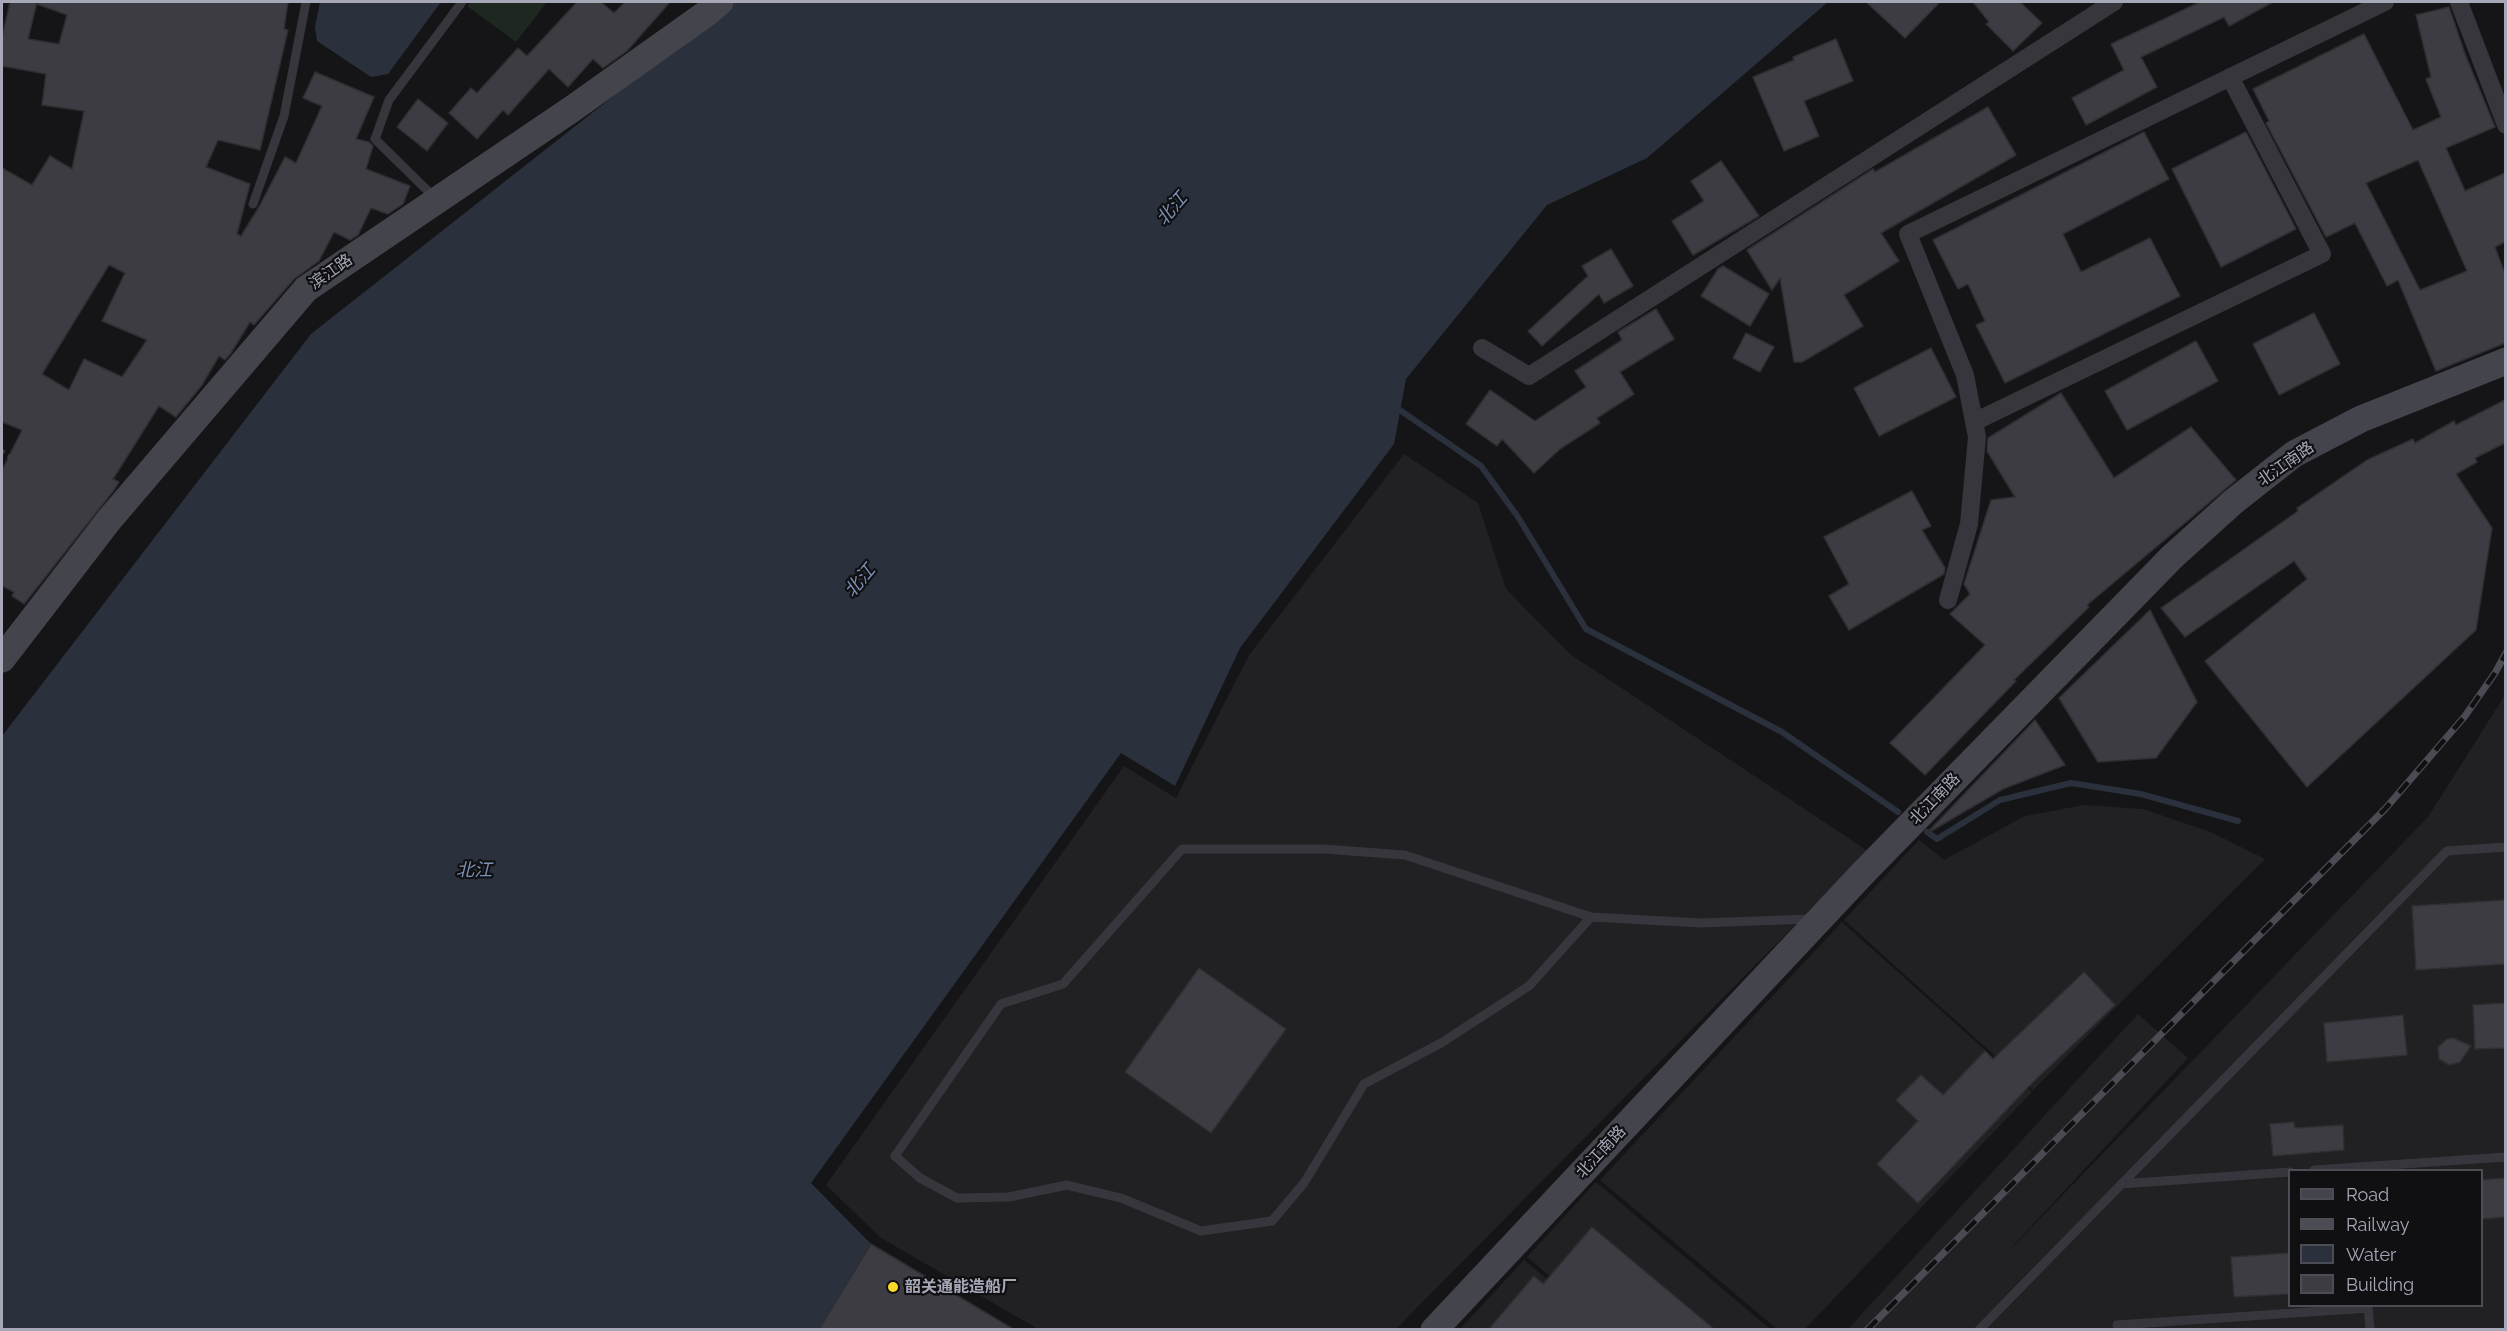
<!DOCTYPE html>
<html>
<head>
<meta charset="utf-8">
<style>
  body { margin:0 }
  #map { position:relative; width:2507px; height:1331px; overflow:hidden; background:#151517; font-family:Raleway,sans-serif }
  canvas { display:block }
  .frame { position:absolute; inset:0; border:3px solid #a6a8b8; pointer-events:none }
  .legend { position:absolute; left:2288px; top:1169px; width:195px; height:138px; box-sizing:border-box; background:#101012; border:2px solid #4c4d54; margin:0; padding:8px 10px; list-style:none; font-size:18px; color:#a6a8b8 }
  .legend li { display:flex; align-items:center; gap:12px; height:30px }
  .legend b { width:30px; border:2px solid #4c4d54 }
</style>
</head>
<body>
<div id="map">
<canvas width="2507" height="1331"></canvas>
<div class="frame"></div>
<ul class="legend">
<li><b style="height:8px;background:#43444c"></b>Road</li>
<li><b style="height:8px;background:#4a4b53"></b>Railway</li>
<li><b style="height:16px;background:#2a313c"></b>Water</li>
<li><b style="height:16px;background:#3c3c42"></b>Building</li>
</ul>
</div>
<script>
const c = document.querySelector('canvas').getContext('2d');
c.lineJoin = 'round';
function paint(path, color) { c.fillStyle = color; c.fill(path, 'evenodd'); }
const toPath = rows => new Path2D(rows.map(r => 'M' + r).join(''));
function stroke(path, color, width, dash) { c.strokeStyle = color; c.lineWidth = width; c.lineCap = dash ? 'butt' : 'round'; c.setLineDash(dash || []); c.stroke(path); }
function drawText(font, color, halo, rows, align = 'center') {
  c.font = font + ' Raleway,"Noto Sans SC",sans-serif'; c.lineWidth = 4.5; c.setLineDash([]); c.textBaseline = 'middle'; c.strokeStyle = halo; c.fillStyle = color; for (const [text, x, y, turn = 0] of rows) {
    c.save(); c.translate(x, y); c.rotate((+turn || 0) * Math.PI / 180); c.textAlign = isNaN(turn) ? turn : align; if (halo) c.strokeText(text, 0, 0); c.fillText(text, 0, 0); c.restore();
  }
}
const built = toPath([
  [1404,454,1478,503,1506,589,1570,654,1868,851,1396,1329,1038,1329,881,1238,826,1185,1124,766,1176,798,1249,655],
  [2505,695,2505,1329,1847,1330,2138,1014,2188,1058,1998,1262,2428,817],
  [2290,1170,2482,1170,2482,1306,2290,1306],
  [2084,805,2143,809,2211,832,2265,859,2033,1090,1844,920,1919,840,1944,860,2025,816],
  [1842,922,2032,1092,1805,1329,1777,1329,1600,1180],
  [1596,1182,1770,1329,1613,1329,1527,1257],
  [1524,1260,1607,1329,1459,1330]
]);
const green = toPath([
  [470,2,547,2,516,42,467,6]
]);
const water = toPath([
  [320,2,441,2,388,74,371,77,317,41,315,27],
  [733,2,1828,2,1647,158,1547,205,1406,379,1394,444,1240,648,1175,786,1121,753,811,1183,871,1244,819,1329,2,1329,2,736,311,334]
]);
const stream = toPath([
  [1394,406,1481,466,1518,517,1586,629,1782,732,1898,812],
  [1927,832,1937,839,2000,800,2071,783,2141,794,2238,821]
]);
const building = toPath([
  [10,2,37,2,28,39,59,44,67,15,37,4,37,2,288,2,284,29,288,30,260,150,218,140,206,167,250,184,237,234,241,236,259,207,285,157,296,163,322,106,303,98,315,72,374,97,356,139,369,142,373,146,366,169,410,186,403,204,388,214,371,208,358,235,350,240,334,232,319,261,294,279,254,325,250,322,231,353,225,360,219,356,202,385,176,417,159,406,113,479,119,482,114,490,24,604,12,596,14,592,2,586,2,470,22,430,2,422,2,168,32,185,50,156,72,169,84,111,42,105,46,74,2,66,2,37,10,2],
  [109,265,125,273,102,321,147,340,122,377,84,359,69,390,42,374,109,265],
  [577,2,601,2,614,13,625,2,670,2,627,51,603,68,593,59,568,87,549,69,508,115,503,110,477,139,449,113,471,88,477,93,518,48,527,56,577,2],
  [1866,2,1940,2,1905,38,1866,2],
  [1973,2,2020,2,2042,23,2013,51,1986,24,1989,22,1973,2],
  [2200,2,2273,2,2229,26,2224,17,2141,57,2157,87,2086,125,2072,98,2124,70,2111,44,2200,2],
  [2449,7,2465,54,2495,127,2446,148,2465,191,2505,173,2505,242,2495,247,2505,274,2505,343,2436,371,2398,280,2387,286,2355,223,2326,237,2266,123,2269,121,2253,89,2364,34,2413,130,2441,117,2426,79,2431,77,2416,15,2449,7],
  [2418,160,2467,271,2420,290,2366,183,2418,160],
  [1836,39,1853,81,1804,101,1819,136,1784,151,1753,77,1794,60,1793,57,1836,39],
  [418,99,448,123,427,151,397,127,418,99],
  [1988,107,2016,155,1881,233,1899,261,1844,295,1863,326,1802,362,1794,362,1780,278,1772,290,1747,250,1873,169,1875,172,1988,107],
  [2144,132,2169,179,2063,234,2081,272,2150,238,2180,296,2005,383,1976,325,1985,321,1968,284,1958,289,1933,240,2144,132],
  [2246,132,2296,229,2221,267,2172,169,2246,132],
  [1721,161,1759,216,1693,255,1672,221,1704,201,1691,181,1721,161],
  [1611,249,1633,286,1604,303,1599,294,1542,346,1528,331,1588,276,1582,266,1611,249],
  [1723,266,1769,294,1750,326,1701,296,1718,269,1723,266],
  [1656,309,1674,339,1620,372,1634,394,1597,418,1600,423,1560,449,1534,473,1502,439,1497,446,1466,424,1490,390,1535,421,1586,387,1575,371,1622,340,1618,332,1656,309],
  [2314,313,2340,364,2279,395,2253,344,2314,313],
  [1746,333,1774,347,1760,372,1733,358,1746,333],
  [2196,341,2218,381,2127,430,2105,391,2196,341],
  [1931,348,1956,397,1879,436,1854,388,1931,348],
  [2061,393,2114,478,2191,427,2236,480,2087,605,2089,607,2014,680,2016,681,1925,775,1890,743,1985,645,1950,614,1970,594,1964,584,1991,500,2015,497,1987,451,1988,438,2061,393],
  [2505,400,2505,443,2475,458,2477,462,2456,474,2492,528,2476,630,2307,787,2205,661,2307,579,2294,561,2185,637,2161,608,2298,511,2297,508,2367,460,2413,439,2415,443,2454,421,2456,425,2505,400],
  [1912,491,1931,526,1922,530,1945,568,1944,574,1849,630,1829,596,1849,584,1824,537,1912,491],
  [2150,610,2197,702,2156,758,2098,762,2059,698,2150,610],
  [2035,720,2065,765,2003,789,1926,834,2035,720],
  [2505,900,2505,964,2416,970,2412,906,2505,900],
  [1199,968,1286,1029,1211,1133,1125,1072,1199,968],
  [2084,972,2115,1005,2033,1082,1918,1203,1877,1164,1918,1121,1896,1100,1921,1075,1943,1095,1985,1051,1993,1059,2084,972],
  [2505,1003,2505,1048,2475,1049,2473,1005,2505,1003],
  [2403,1015,2407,1055,2327,1062,2324,1023,2403,1015],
  [2453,1038,2471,1046,2460,1062,2449,1065,2439,1059,2438,1047,2447,1039,2453,1038],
  [2294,1122,2295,1128,2343,1125,2344,1150,2273,1156,2270,1124,2294,1122],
  [2505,1178,2505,1217,2481,1219,2481,1180,2505,1178],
  [1592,1227,1714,1329,1489,1329,1534,1276,1543,1284,1592,1227],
  [871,1244,1013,1329,819,1329,871,1244],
  [2289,1253,2289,1294,2234,1297,2231,1257,2289,1253]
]);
const path = toPath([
  [2,451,90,509]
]);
const lane = toPath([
  [436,199,375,139,389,100,462,2],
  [253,204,284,116,306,2],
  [1591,917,1529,986,1441,1043,1364,1084,1304,1183,1272,1221,1201,1231,1121,1198,1067,1185,1009,1197,957,1198,920,1178,895,1156,1001,1004,1063,984,1182,849,1323,849,1405,855,1591,917,1700,923,1811,919],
  [2314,1170,2506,1157],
  [2121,1184,2290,1172],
  [2368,1306,2370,1330],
  [1979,1330,2447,851,2506,847],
  [2118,1330,2117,1325,2368,1308]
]);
const street = toPath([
  [2459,2,2506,125],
  [1482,348,1529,376,2114,2],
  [1974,422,2322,254,2230,77],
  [1948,600,1969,524,1977,437,1965,375,1908,234,2385,2]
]);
const secondary = toPath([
  [2,659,109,520,306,289,572,109,707,13,720,2],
  [1434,1330,1865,871,2172,557,2233,502,2294,454,2361,419,2506,361]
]);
const rail = toPath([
  [1867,1330,2385,809,2465,716,2495,673,2506,653]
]);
const markers = [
  [893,1287,6,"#fcda27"]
];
const streetNames = [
  ["滨江路",331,272,-35],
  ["北江南路",2286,464,-35],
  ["北江南路",1935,799,-46],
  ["北江南路",1601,1152,-47]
];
const poiNames = [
  ["韶关通能造船厂",905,1287]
];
const waterNames = [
  ["北江",1172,209,-49],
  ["北江",860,581,-50],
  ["北江",474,871]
];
paint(built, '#212124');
paint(green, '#1f2721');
paint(water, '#2a313c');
stroke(stream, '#2a313c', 6);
paint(building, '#3c3c42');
stroke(building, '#2f2f33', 1.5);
stroke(path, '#3c3c43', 4, [3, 4.5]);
stroke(lane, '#36363c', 9);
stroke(street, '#36363c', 18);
stroke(secondary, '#43444c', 27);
stroke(rail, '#4a4b53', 7);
stroke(rail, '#101012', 4.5, [14]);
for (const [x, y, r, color] of markers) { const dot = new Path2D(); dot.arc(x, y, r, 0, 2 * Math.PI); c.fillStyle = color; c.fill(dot); stroke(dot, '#101012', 2); }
drawText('16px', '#a6a8b8', '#101012', streetNames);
drawText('bold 16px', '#a6a8b8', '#101012', poiNames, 'left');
drawText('italic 18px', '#7b90b5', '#101012', waterNames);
</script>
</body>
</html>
